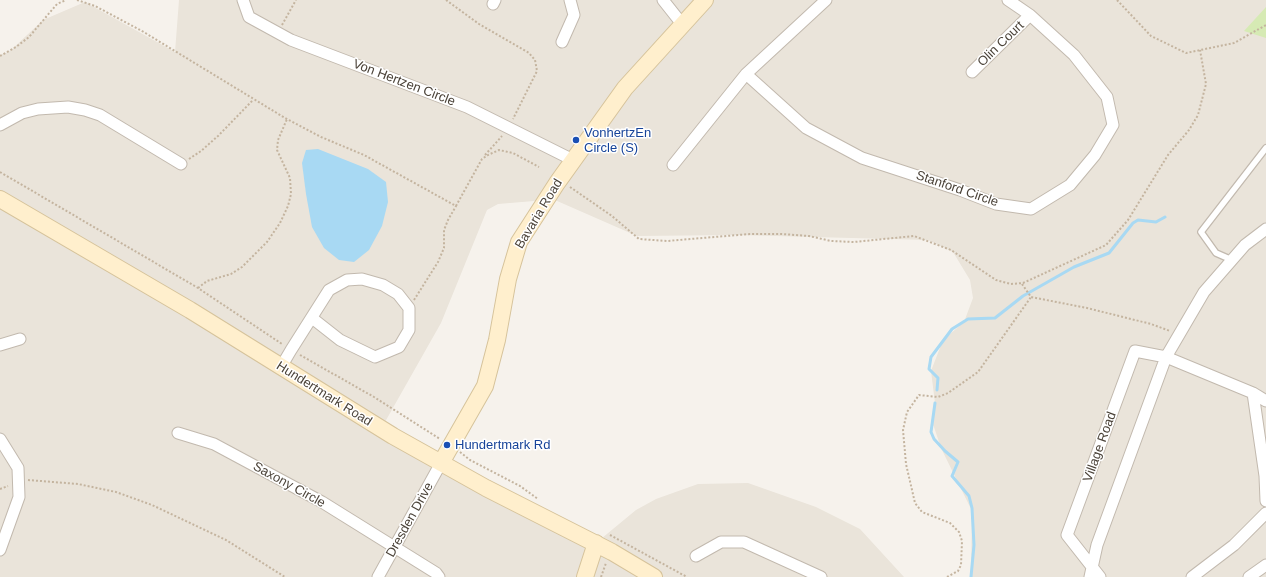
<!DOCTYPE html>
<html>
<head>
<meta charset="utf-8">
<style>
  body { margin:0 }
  canvas { display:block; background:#f6f2ec }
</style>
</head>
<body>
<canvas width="1266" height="577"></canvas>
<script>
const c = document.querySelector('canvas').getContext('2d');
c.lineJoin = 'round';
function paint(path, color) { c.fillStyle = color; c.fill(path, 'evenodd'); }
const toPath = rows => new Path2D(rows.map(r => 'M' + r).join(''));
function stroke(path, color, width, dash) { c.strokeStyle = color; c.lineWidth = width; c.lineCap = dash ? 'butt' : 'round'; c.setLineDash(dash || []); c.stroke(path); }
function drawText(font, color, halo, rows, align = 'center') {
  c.font = font + ' Helvetica,sans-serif'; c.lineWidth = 3; c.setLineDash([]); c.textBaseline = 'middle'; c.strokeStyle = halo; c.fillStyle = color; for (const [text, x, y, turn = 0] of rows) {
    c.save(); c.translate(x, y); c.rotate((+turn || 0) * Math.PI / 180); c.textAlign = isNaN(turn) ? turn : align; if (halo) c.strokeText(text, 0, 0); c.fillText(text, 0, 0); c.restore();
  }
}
const residential = toPath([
  [179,0,1266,0,1266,577,971,577,972,511,941,448,932,421,935,403,931,371,943,340,964,322,973,298,970,280,953,252,928,240,737,235,637,236,548,197,534,201,498,204,487,210,441,323,381,429,596,543,636,510,656,499,698,484,748,483,816,507,860,529,904,577,0,577,0,55,10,51,43,20,85,2,175,52]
]);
const green = toPath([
  [1266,7,1266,38,1244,31]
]);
const water = toPath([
  [318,149,368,169,386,182,388,202,382,226,369,250,354,262,339,260,324,248,312,227,306,194,302,163,306,150]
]);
const stream = toPath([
  [937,390,938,378,929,369,931,357,952,329,968,319,995,318,1023,296,1074,267,1109,253,1133,223,1138,220,1156,222,1165,217],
  [935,403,931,432,934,439,945,451,958,462,952,476,969,496,972,508,974,545,971,577]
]);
const path = toPath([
  [77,0,95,6,142,31,285,118,321,137,364,155,456,206,482,159,488,155,499,150,513,153,539,167],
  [446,0,479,24,529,53,535,60,537,71,513,119],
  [1117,0,1151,36,1186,53,1234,43,1266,25],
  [282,25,296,0],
  [0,56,16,47,29,37,57,4,66,0],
  [485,155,502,136],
  [189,159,201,151,218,136,253,100],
  [0,172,198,288,282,344],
  [570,187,612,216,639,239,667,241,750,234,782,234,809,236,831,241,854,242,914,236,951,250,996,280,1011,284,1023,283,1106,245,1128,220,1168,155,1189,130,1198,115,1206,84,1200,50],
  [1022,284,1031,297,1087,308,1151,324,1170,331],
  [198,288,207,281,231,274,242,267,267,242,280,223,288,206,291,194,290,178,277,150,278,140,287,119],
  [414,300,438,262,444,248,444,230,448,220,456,206],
  [300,355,374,397,440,439],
  [460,452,470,460,520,486,538,499],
  [28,480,78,484,116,492,152,505,226,540,285,577],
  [0,489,8,486],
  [610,535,687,577],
  [601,577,606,563],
  [947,577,958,571,961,565,962,541,959,532,950,523,922,512,915,503,906,464,903,430,907,412,919,395,938,397,948,393,978,372,1031,297]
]);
const lane = toPath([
  [1232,260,1216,253,1201,232,1266,148]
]);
const street = toPath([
  [243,0,249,17,291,40,467,107,573,160],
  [663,0,682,24],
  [493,4,495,0],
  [562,42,574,15,570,0],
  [972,72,1030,15],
  [746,74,806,128,862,158,960,190,996,204,1031,209,1070,185,1095,155,1113,125,1107,97,1074,55,1030,15,1008,0],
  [0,125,22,113,38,109,68,107,85,110,100,115,181,164],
  [673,165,746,74,826,0],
  [0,345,20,339],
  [281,367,291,350,329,290,347,280,362,279,383,285,398,294,409,308,409,330,399,347,375,357,340,340,312,318],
  [1253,393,1266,401],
  [178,433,214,444,322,502,436,573,439,577],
  [0,439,18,468,19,497,0,550],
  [696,556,721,542,744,542,821,577],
  [378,577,441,463],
  [1090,577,1097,545,1166,357,1204,292,1245,245,1266,229],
  [1100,577,1067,535,1135,351,1166,357,1253,393,1265,476,1266,501],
  [1192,577,1234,545,1266,513],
  [1249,577,1266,565]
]);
const secondary = toPath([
  [0,199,190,310,393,436,486,488,612,552,654,577],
  [441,463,485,386,497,340,508,279,519,242,557,183,625,88,705,0],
  [585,577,596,543]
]);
const markers = [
  [576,140,4,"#1a4fb4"],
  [447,445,4,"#1a4fb4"]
];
const streetNames = [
  ["Olin Court",1001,44,-44],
  ["Von Hertzen Circle",404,83,21],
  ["Stanford Circle",957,189,19],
  ["Bavaria Road",539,214,-59],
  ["Hundertmark Road",324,394,32],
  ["Village Road",1100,447,-70],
  ["Saxony Circle",289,485,29],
  ["Dresden Drive",410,520,-61]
];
const transitNames = [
  ["VonhertzEn",584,133],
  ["Circle (S)",584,148],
  ["Hundertmark Rd",455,445]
];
paint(residential, '#eae4da');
paint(green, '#d6eab4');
paint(water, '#a8d9f3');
stroke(stream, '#a8d9f3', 3);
stroke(lane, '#c2b9ae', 8);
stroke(street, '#c2b9ae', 13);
stroke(secondary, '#d6c39b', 18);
stroke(path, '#c4b49f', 2, [2, 2]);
stroke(lane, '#fff', 5.5);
stroke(street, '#fff', 11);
stroke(secondary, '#ffefcd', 16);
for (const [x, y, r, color] of markers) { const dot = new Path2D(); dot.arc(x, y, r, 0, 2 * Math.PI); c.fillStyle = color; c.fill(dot); stroke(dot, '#fff', 1.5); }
drawText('13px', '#4b4339', '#fff', streetNames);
drawText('13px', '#164399', '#fff', transitNames, 'left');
</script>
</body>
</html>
